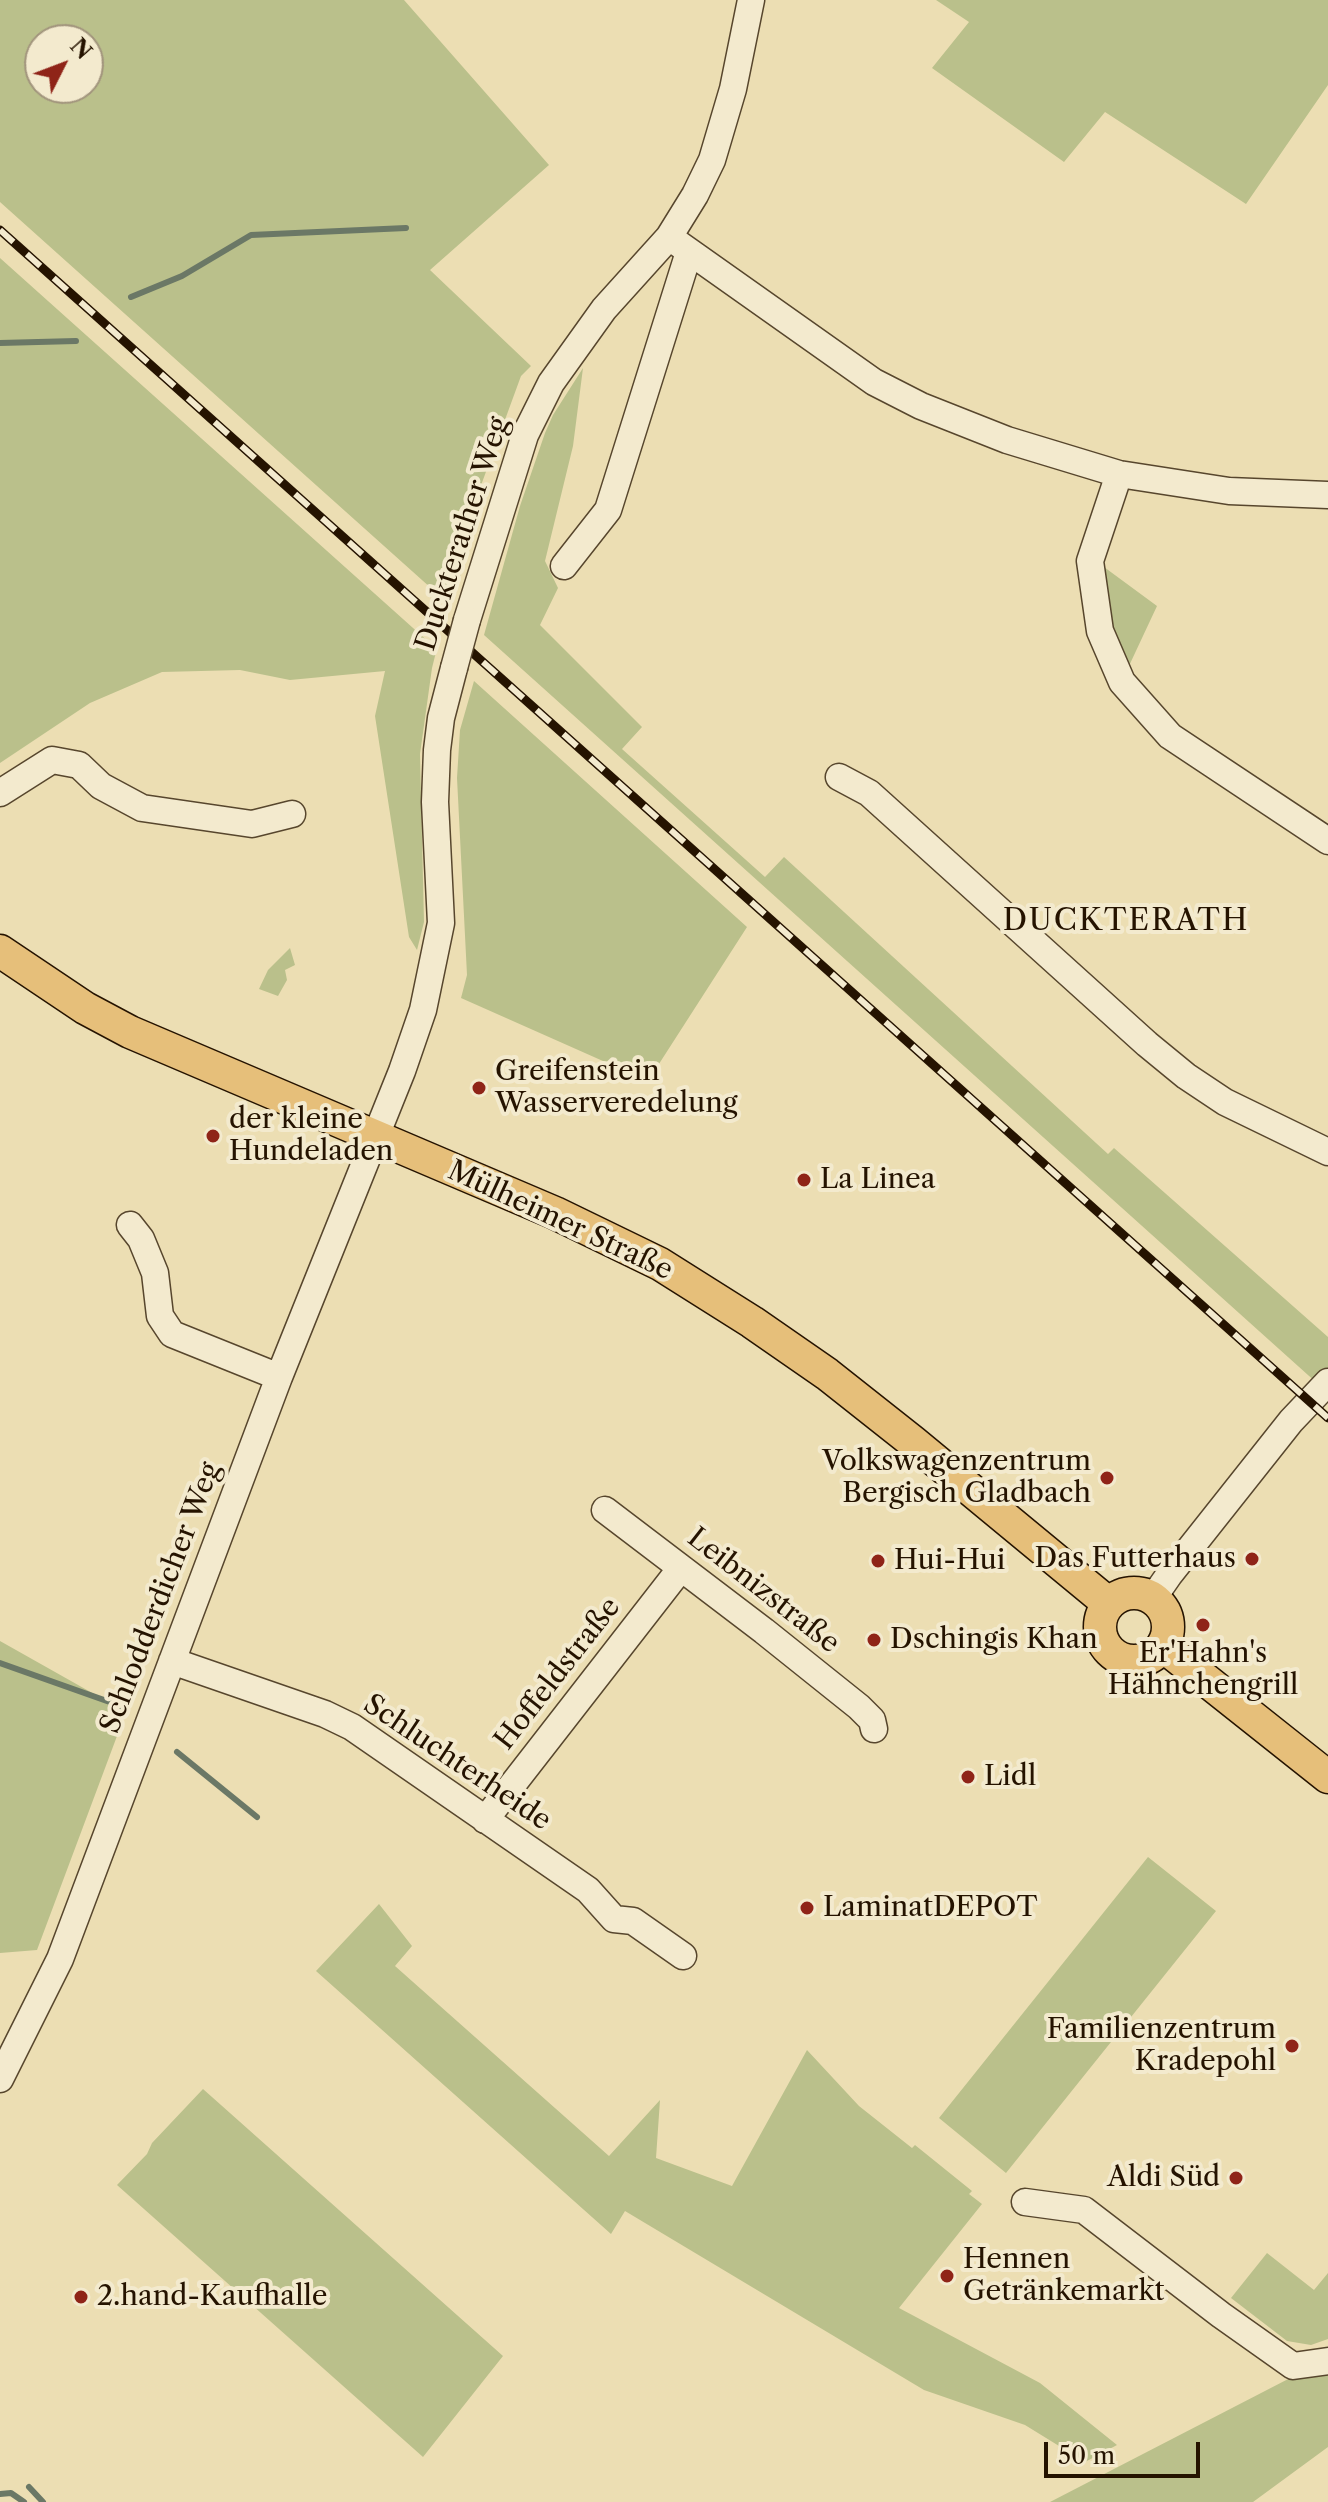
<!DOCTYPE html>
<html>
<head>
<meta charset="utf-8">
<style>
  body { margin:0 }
  #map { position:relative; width:1328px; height:2502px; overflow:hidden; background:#ecdeb3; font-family:"Libre Caslon Text",serif }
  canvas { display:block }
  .north { position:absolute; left:24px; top:24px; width:80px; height:80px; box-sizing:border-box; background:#f3eace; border:2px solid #a1947c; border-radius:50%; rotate:48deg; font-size:22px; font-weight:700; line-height:32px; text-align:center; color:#251300 }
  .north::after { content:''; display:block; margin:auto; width:28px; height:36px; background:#8f2418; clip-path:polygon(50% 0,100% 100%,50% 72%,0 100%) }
  .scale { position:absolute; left:1044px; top:2442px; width:156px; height:36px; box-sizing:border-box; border:4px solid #251300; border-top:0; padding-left:10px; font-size:24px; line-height:28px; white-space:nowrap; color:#251300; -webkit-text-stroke:6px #f3eace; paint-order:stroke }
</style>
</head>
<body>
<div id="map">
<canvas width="1328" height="2502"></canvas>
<div class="north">N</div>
<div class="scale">50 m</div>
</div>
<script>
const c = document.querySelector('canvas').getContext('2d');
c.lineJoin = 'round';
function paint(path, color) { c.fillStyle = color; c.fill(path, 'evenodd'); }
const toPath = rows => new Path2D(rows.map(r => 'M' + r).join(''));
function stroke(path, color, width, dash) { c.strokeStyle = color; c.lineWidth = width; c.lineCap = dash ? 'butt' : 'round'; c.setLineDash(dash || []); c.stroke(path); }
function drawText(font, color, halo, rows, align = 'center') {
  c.font = font + ' "Libre Caslon Text",serif'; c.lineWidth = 8; c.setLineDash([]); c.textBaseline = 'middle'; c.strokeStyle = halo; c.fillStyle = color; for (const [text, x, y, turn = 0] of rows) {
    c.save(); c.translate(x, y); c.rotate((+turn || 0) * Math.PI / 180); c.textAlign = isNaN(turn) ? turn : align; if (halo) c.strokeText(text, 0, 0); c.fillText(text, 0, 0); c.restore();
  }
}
const green = toPath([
  [0,0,404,0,549,165,430,270,531,366,521,376,457,551,466,558,451,606,0,202],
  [40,40,88,40,88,88,40,88],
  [936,0,1328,0,1328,85,1246,204,1105,112,1064,162,932,68,969,22],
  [0,258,432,645,438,644,432,668,420,754,424,922,417,950,409,937,375,716,385,671,290,680,240,670,162,672,90,703,0,763],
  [583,368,573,446,545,561,558,588,540,625,642,727,622,749,765,877,784,857,1108,1154,1114,1148,1328,1337,1328,1373,1318,1384,484,635,520,506,545,433,553,415],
  [1104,567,1157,606,1128,668,1118,645,1108,615],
  [474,681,747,927,648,1081,461,998,467,975,457,778,460,730],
  [290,948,295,965,285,970,287,980,278,996,259,989,268,970],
  [0,1641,126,1712,37,1950,0,1953],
  [1148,1857,1216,1911,1006,2173,939,2118],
  [379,1904,412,1946,395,1966,609,2156,660,2100,656,2158,732,2186,807,2050,859,2106,912,2148,915,2145,972,2191,969,2194,982,2204,899,2308,1040,2383,1117,2445,1085,2462,1025,2425,924,2390,625,2211,611,2234,316,1971],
  [203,2089,503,2356,423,2457,117,2185,147,2154,152,2143],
  [1267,2253,1314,2290,1328,2273,1328,2339,1311,2345,1287,2341,1231,2298],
  [1328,2374,1328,2447,1253,2502,1050,2502,1294,2376,1308,2377]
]);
const stream = toPath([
  [131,297,182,276,251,235,406,228],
  [0,343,76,341],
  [0,1663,121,1706],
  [177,1752,257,1817],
  [29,2487,43,2502],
  [0,2494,11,2493,24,2502]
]);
const minor = toPath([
  [669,237,874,382,921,406,1007,440,1119,474,1229,491,1328,495],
  [1119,474,1090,561,1100,631,1122,682,1170,736,1328,841],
  [564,566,608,510,689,252],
  [467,620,525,435,551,383,604,309,669,237,695,195,712,160,733,89,751,0],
  [839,777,869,793,1147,1044,1186,1076,1225,1102,1328,1152],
  [0,793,52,760,79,765,101,786,142,808,252,824,292,814],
  [130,1225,141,1239,155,1273,160,1316,172,1334,279,1377],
  [605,1510,764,1631,859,1707,872,1720,874,1729],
  [1153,1598,1169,1575,1291,1421,1328,1382],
  [172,1661,325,1714,352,1727,588,1890,614,1919,633,1921,683,1956],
  [485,1820,681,1568],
  [0,2079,60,1959,279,1377,402,1071,423,1010,441,923,435,802,437,750,441,718,454,668],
  [1025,2202,1084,2210,1221,2315,1293,2366,1328,2361]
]);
const major = toPath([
  [0,951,85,1008,130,1032,555,1213,660,1264,752,1322,827,1374,913,1442,1108,1603],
  '1100 1627a34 34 0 1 1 68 0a34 34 0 1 1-68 0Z',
  [1163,1646,1328,1777]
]);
const rail = toPath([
  [0,230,1328,1418]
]);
const minorBridge = toPath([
  [454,668,467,620]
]);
const markers = [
  [479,1088,8,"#8f2418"],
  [213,1136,8,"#8f2418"],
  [804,1180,8,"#8f2418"],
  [1107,1478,8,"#8f2418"],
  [1252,1559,8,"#8f2418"],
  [878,1561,8,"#8f2418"],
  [1203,1625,8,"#8f2418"],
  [874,1640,8,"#8f2418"],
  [968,1777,8,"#8f2418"],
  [807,1908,8,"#8f2418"],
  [1292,2046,8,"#8f2418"],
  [1236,2178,8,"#8f2418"],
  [947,2276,8,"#8f2418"],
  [81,2297,8,"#8f2418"]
];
const streetNames = [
  ["Duckterather Weg",463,534,-72],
  ["Mülheimer Straße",560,1221,25],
  ["Leibnizstraße",763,1591,38],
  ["Schlodderdicher Weg",161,1598,-69],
  ["Hoffeldstraße",558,1674,-52],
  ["Schluchterheide",457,1763,34]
];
const poiNames = [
  ["Greifenstein",495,1072],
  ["Wasserveredelung",495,1104],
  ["der kleine",229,1120],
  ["Hundeladen",229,1152],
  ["La Linea",820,1180],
  ["Volkswagenzentrum",1091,1462,"right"],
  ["Bergisch Gladbach",1091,1494,"right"],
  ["Das Futterhaus",1236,1559,"right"],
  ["Hui-Hui",894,1561],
  ["Dschingis Khan",890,1640],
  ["Er'Hahn's",1203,1654,"center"],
  ["Hähnchengrill",1203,1686,"center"],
  ["Lidl",984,1777],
  ["LaminatDEPOT",823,1908],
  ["Familienzentrum",1276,2030,"right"],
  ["Kradepohl",1276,2062,"right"],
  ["Aldi Süd",1220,2178,"right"],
  ["Hennen",963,2260],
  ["Getränkemarkt",963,2292],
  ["2.hand-Kaufhalle",97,2297]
];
const neighbourhoodNames = [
  ["DUCKTERATH",1126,921]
];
paint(green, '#bac08b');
stroke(stream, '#6b7866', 6);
stroke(minor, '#57462d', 29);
stroke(major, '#251300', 35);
stroke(minor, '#f3eace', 26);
stroke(major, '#e6bf7a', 32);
stroke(rail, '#251300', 9);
stroke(rail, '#f3eace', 6, [18]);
stroke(minorBridge, '#57462d', 29, []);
stroke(minorBridge, '#f3eace', 26);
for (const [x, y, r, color] of markers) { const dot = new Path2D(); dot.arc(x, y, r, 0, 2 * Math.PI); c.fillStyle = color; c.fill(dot); stroke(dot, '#f3eace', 3); }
drawText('28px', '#251300', '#f3eace', streetNames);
drawText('28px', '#251300', '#f3eace', poiNames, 'left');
c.letterSpacing = '2px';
drawText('30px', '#251300', '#f3eace', neighbourhoodNames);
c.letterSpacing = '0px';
</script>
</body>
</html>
